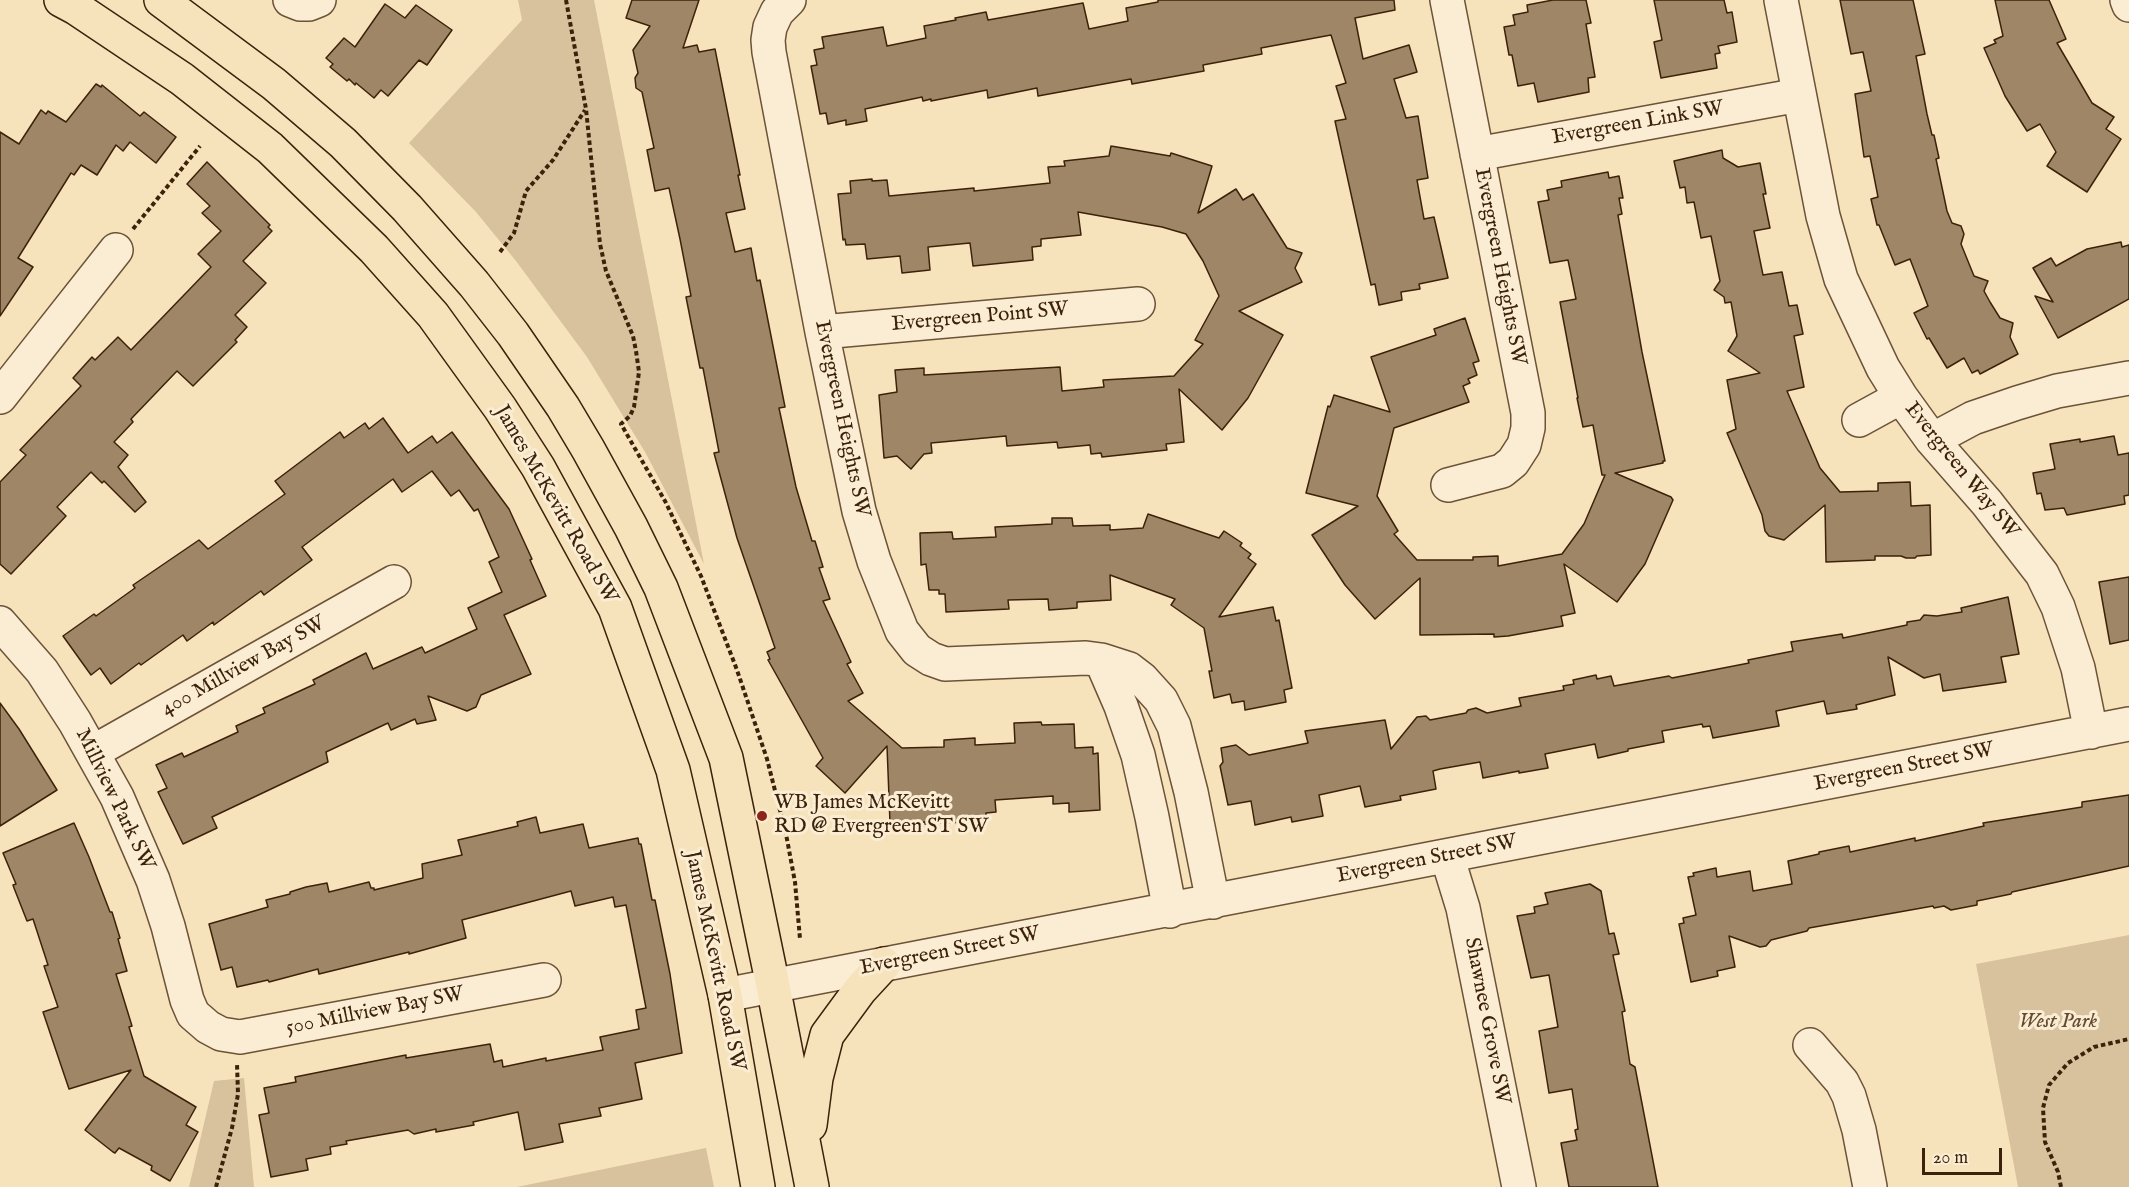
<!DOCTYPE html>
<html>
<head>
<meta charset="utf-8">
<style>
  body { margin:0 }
  #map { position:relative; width:2129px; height:1187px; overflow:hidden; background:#f7e3bb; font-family:"IM FELL English",serif }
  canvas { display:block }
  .scale { position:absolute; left:1922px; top:1148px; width:80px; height:27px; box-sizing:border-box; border:3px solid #3d220b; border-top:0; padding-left:8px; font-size:18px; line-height:21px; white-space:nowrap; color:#3d220b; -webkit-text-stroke:4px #faedd3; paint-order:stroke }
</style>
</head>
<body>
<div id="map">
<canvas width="2129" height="1187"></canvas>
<div class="scale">20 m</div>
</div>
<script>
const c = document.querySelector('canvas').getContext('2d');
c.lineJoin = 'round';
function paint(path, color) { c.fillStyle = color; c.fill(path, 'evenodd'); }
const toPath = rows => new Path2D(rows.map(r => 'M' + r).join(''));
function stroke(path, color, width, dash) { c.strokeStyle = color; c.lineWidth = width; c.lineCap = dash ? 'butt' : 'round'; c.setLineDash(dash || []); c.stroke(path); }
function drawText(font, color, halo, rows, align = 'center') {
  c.font = font + ' "IM FELL English",serif'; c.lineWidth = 6; c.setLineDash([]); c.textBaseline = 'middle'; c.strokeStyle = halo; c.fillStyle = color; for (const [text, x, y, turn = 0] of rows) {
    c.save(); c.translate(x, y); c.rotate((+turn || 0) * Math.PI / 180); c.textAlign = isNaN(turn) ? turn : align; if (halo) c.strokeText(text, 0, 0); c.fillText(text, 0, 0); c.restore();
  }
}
const green = toPath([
  [518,0,594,0,704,564,645,452,587,357,516,261,476,212,409,143,522,20],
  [2129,935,2129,1187,2018,1187,1976,964],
  [244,1078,254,1187,189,1187,214,1081],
  [706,1148,714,1187,517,1187]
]);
const building = toPath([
  [632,0,699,0,683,48,697,45,699,52,715,49,740,175,738,175,745,209,726,213,735,252,751,248,757,281,760,280,785,407,779,408,796,487,812,541,815,541,823,567,819,568,830,599,823,601,851,662,847,664,863,693,848,701,902,748,944,747,944,740,975,738,975,745,1015,743,1014,723,1041,722,1042,725,1074,724,1075,748,1093,747,1093,754,1098,753,1100,810,1069,812,1069,803,1053,804,1053,796,995,800,996,812,986,813,986,821,925,824,925,822,890,823,887,746,845,793,816,766,823,758,768,660,770,659,767,652,775,648,737,538,714,453,719,452,703,368,700,368,686,297,691,296,680,239,669,188,655,191,647,150,654,148,642,92,636,88,635,78,638,73,633,50,650,26,626,18,632,0],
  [1158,0,1394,0,1395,10,1355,18,1363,59,1409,45,1417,72,1394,79,1406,118,1418,116,1428,178,1417,180,1424,219,1434,217,1448,278,1419,284,1420,289,1401,292,1402,300,1379,305,1375,284,1371,285,1335,121,1346,119,1336,86,1346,83,1331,35,1261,48,1262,54,1203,65,1204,71,1132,84,1131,79,1038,96,1037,88,988,98,987,90,931,101,931,99,923,101,922,97,865,109,867,121,846,125,846,120,828,124,826,113,820,114,811,66,817,65,814,50,824,48,822,37,883,27,887,46,926,38,924,26,956,20,955,18,986,12,988,20,1083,3,1089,29,1128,21,1126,8,1158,2,1158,0],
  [1553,0,1586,0,1591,23,1586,24,1595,77,1588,78,1589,92,1538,102,1534,83,1518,86,1512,55,1509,55,1504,27,1515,25,1513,15,1528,12,1527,5,1553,0],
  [1654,0,1724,0,1727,13,1732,12,1737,42,1718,46,1720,53,1715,54,1717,68,1661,78,1654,42,1662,40,1654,0],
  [1840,0,1913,0,1925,54,1916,56,1927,114,1932,135,1934,135,1939,158,1936,159,1947,211,1952,223,1961,226,1964,234,1961,244,1974,276,1988,281,1984,291,1990,302,2000,318,2013,323,2010,337,2018,354,1980,374,1978,370,1972,373,1964,358,1947,368,1929,338,1927,339,1914,313,1928,306,1910,259,1895,265,1879,225,1877,225,1871,199,1878,197,1870,156,1864,157,1855,94,1871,91,1863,52,1851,54,1840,0],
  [1995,0,2049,0,2066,39,2057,43,2092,103,2114,117,2106,129,2121,139,2087,192,2047,166,2056,152,2040,124,2027,131,2005,96,1984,48,1996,43,1994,40,2003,36,1995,0],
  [385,4,405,18,416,5,452,30,427,65,419,60,388,96,381,90,374,98,356,83,355,85,349,79,347,81,330,67,333,64,326,58,344,38,355,47,385,4],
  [96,84,101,87,102,85,140,116,144,112,176,137,156,163,130,142,123,151,116,145,97,175,81,165,74,175,71,173,18,258,33,267,0,316,0,132,19,144,41,110,46,114,48,111,66,122,96,84],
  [1111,146,1170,156,1171,153,1212,166,1198,213,1236,189,1243,200,1253,194,1287,248,1302,253,1295,268,1302,282,1239,311,1283,335,1248,398,1222,430,1179,389,1184,442,1166,444,1167,450,1102,457,1101,453,1091,454,1090,445,1058,448,1057,442,1007,446,1006,436,931,443,932,453,924,454,911,469,897,456,884,458,879,395,897,392,895,370,924,368,924,375,1060,367,1062,391,1104,387,1103,380,1174,376,1203,344,1195,340,1219,296,1203,261,1186,234,1162,227,1078,212,1081,235,1041,239,1041,246,1032,247,1033,260,973,266,970,243,928,247,930,270,902,273,900,256,867,259,865,244,846,245,845,239,843,240,838,194,851,193,850,181,872,179,872,181,887,180,889,196,974,188,974,191,1050,183,1048,167,1065,166,1064,161,1109,156,1111,146],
  [1722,150,1723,158,1738,167,1760,163,1766,194,1763,194,1770,228,1754,231,1763,275,1782,272,1789,306,1797,305,1803,334,1794,336,1804,387,1787,391,1820,468,1840,492,1878,491,1878,483,1910,482,1911,506,1930,505,1931,555,1917,556,1915,558,1906,558,1901,556,1875,556,1875,560,1826,562,1825,505,1784,540,1769,536,1765,531,1762,515,1727,433,1736,429,1727,380,1760,373,1728,351,1737,336,1731,302,1725,303,1724,297,1714,290,1720,281,1711,236,1701,238,1694,202,1687,203,1685,187,1680,188,1674,161,1722,150],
  [207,162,270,225,268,227,272,231,243,261,266,283,235,315,247,327,235,340,237,342,193,386,177,371,131,419,133,422,114,442,128,455,118,467,146,502,135,512,104,481,102,483,91,472,57,507,66,516,11,574,0,564,0,482,26,455,20,450,81,386,73,378,92,357,95,360,118,337,131,350,211,267,198,254,221,231,202,213,210,206,187,184,207,162],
  [1608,172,1609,178,1619,176,1623,198,1619,198,1622,214,1618,215,1642,352,1665,461,1663,461,1663,463,1615,473,1671,497,1673,500,1645,564,1617,602,1564,564,1575,613,1561,616,1563,626,1508,636,1494,637,1494,634,1420,635,1420,578,1375,619,1345,585,1312,535,1358,506,1306,493,1328,406,1330,407,1334,395,1390,412,1371,357,1436,335,1434,329,1465,318,1479,361,1473,363,1477,375,1468,379,1470,383,1463,386,1469,402,1394,428,1377,496,1398,531,1394,534,1417,560,1473,560,1473,557,1498,556,1498,566,1562,554,1584,524,1605,475,1602,475,1593,425,1583,427,1577,398,1578,398,1560,302,1576,299,1568,260,1550,263,1538,202,1549,200,1547,190,1562,187,1561,181,1608,172],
  [2121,242,2122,247,2129,245,2129,299,2058,338,2035,296,2053,302,2033,268,2051,258,2056,266,2087,249,2121,242],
  [383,418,408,453,432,436,437,443,452,432,509,509,532,559,530,560,546,596,504,615,531,674,481,695,476,707,467,711,428,696,436,720,417,724,415,719,391,730,388,723,326,752,328,762,212,817,217,828,183,844,158,792,167,788,156,765,182,753,184,757,238,732,236,726,265,713,263,708,315,684,313,680,366,653,373,669,422,647,425,653,477,629,468,608,502,592,489,562,499,557,478,509,474,511,459,490,451,496,432,471,402,492,393,479,302,547,312,560,264,595,261,591,214,625,213,622,187,641,183,635,141,665,139,663,111,684,100,668,91,675,63,636,94,614,96,616,135,588,133,585,199,540,208,549,285,494,275,481,340,432,344,438,365,423,369,429,383,418],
  [2114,436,2118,455,2129,453,2129,495,2124,496,2125,504,2067,515,2064,508,2045,510,2041,493,2037,494,2033,473,2055,469,2050,444,2080,439,2080,442,2114,436],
  [1148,514,1219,538,1224,531,1242,543,1240,546,1251,554,1248,558,1256,564,1219,617,1273,607,1276,621,1279,620,1292,688,1284,690,1286,702,1245,710,1244,701,1232,703,1230,694,1214,698,1209,671,1212,671,1204,628,1171,605,1175,599,1110,575,1111,600,1077,602,1077,608,1049,610,1048,599,1008,600,1009,609,946,612,945,594,939,594,939,590,929,590,926,564,921,565,920,533,952,532,953,539,996,537,995,527,1052,524,1052,518,1072,518,1073,526,1110,525,1110,530,1143,528,1148,514],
  [2129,577,2129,640,2110,644,2099,582,2129,577],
  [2008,597,2019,654,2001,657,2006,682,1943,691,1940,674,1924,678,1888,657,1895,695,1856,705,1857,709,1827,714,1824,701,1776,711,1779,726,1713,738,1710,726,1703,727,1702,724,1662,731,1664,742,1628,749,1628,751,1598,758,1595,744,1545,754,1548,768,1519,773,1519,771,1483,778,1480,762,1440,769,1433,771,1436,789,1400,796,1401,800,1365,807,1360,786,1319,795,1323,816,1292,822,1291,817,1255,825,1251,801,1228,805,1220,766,1223,762,1221,748,1236,745,1249,755,1308,743,1305,731,1385,720,1391,749,1417,717,1426,716,1430,720,1466,713,1468,710,1476,708,1487,713,1521,706,1519,698,1564,690,1563,686,1574,684,1573,680,1596,675,1597,679,1611,676,1614,686,1669,676,1672,678,1749,663,1748,660,1793,651,1791,642,1842,634,1843,638,1907,625,1907,622,1920,620,1924,615,1937,616,1962,612,1961,608,2008,597],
  [0,703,19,729,57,790,0,826,0,703],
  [2129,795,2129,866,2012,892,2011,894,1977,901,1977,905,1951,910,1944,906,1934,908,1933,906,1809,928,1807,931,1771,940,1766,946,1760,947,1729,936,1735,967,1717,971,1718,976,1691,982,1679,924,1684,923,1683,918,1696,915,1688,877,1694,876,1693,873,1716,868,1717,877,1750,871,1753,891,1792,884,1788,861,1819,854,1819,852,1849,846,1850,852,1915,838,1915,841,1984,826,1983,823,2082,807,2082,802,2129,795],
  [536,817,540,833,583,824,589,848,638,838,639,844,641,844,652,900,655,900,670,974,682,1053,635,1063,642,1099,599,1108,601,1116,559,1124,563,1142,525,1150,518,1112,473,1122,474,1125,436,1132,436,1129,414,1134,408,1130,346,1141,347,1144,330,1147,331,1154,306,1159,308,1170,271,1177,259,1115,269,1113,264,1088,296,1082,295,1077,375,1061,406,1055,406,1058,490,1044,494,1062,502,1060,503,1067,546,1058,546,1061,603,1050,600,1037,639,1029,636,1010,646,1008,626,905,615,907,613,897,575,906,571,891,462,920,466,938,409,954,409,952,319,974,318,969,269,982,268,980,237,987,232,967,221,970,209,924,268,907,266,900,290,894,290,892,306,887,327,883,329,892,369,882,371,888,374,888,374,890,423,878,422,864,462,855,458,840,518,826,517,822,536,817],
  [74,823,89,857,110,912,112,912,120,938,118,939,127,971,116,974,132,1026,129,1027,144,1076,196,1107,186,1125,198,1132,170,1181,151,1170,152,1166,119,1148,115,1153,113,1152,85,1130,131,1070,69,1089,43,1012,58,1007,44,966,48,965,33,919,27,921,14,888,13,885,16,884,3,853,74,823],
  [1590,884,1601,891,1609,934,1614,933,1619,954,1613,955,1625,1011,1622,1012,1630,1064,1635,1067,1658,1187,1569,1187,1561,1143,1577,1140,1575,1130,1578,1129,1572,1089,1549,1093,1539,1031,1558,1027,1549,975,1531,978,1517,916,1535,913,1534,907,1548,904,1545,893,1590,884]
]);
const path = toPath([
  [566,0,586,109,600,244,606,271,633,336,636,351,639,372,634,407,630,416,621,424,665,501,701,576,737,670,767,759,786,834,795,882,800,939],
  [133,229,200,146],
  [500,252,514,233,526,191,553,160,585,110],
  [216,1187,232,1128,238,1094,237,1064],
  [2061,1187,2058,1172,2045,1142,2043,1108,2049,1085,2068,1063,2094,1047,2129,1039]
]);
const minor = toPath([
  [290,0,300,4,309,4,319,0],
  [789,0,777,12,770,27,768,40,769,52,822,332,859,511,874,561,902,631,917,650,931,659,945,664,1086,658,1101,660,1129,669,1142,679,1161,700,1174,726,1191,792,1213,902],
  [1447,0,1528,413,1528,428,1524,445,1513,462,1502,471,1448,485],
  [1781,0,1823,216,1841,279,1883,368,1901,397,1932,440,1987,503,2042,574,2058,607,2078,668,2091,732],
  [2127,0,2129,5],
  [1477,154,1799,95],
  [822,332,1138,304],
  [0,397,116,250],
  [1859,420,1901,397],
  [1932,440,1973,418,2017,403,2057,391,2129,378],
  [0,623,42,671,75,722,117,797,153,880,168,926,187,1000,193,1014,208,1027,221,1034,240,1037,544,980],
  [1101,660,1121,706,1138,755,1152,817,1170,911],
  [93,752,394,582],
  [1447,856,1463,908,1519,1187],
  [725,995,2129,724],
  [1810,1045,1842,1082,1849,1096,1859,1130,1870,1187]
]);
const major = toPath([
  [61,0,76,8,182,79,270,148,374,249,433,315,500,408,538,467,615,608,673,770,725,995,758,1187],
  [161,0,274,84,343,143,407,208,474,284,513,334,563,407,588,449,631,527,661,588,726,758,773,986,812,1187],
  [810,1125,816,1078,827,1035,860,990,884,964]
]);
const markers = [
  [762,816,6,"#8f2418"]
];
const streetNames = [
  ["Evergreen Link SW",1638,124,-10],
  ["Evergreen Heights SW",1499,267,79],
  ["Evergreen Point SW",980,318,-5],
  ["Evergreen Heights SW",841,419,78],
  ["Evergreen Way SW",1961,471,51],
  ["James McKevitt Road SW",555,505,60],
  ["400 Millview Bay SW",244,667,-29],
  ["Evergreen Street SW",1904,768,-11],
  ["Millview Park SW",114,800,64],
  ["Evergreen Street SW",1427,860,-11],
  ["Evergreen Street SW",950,952,-11],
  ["James McKevitt Road SW",714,961,78],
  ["500 Millview Bay SW",375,1012,-11],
  ["Shawnee Grove SW",1486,1021,79]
];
const poiNames = [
  ["WB James McKevitt",774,804],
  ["RD @ Evergreen ST SW",774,828]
];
const parkNames = [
  ["West Park",2058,1023]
];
paint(green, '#d7c29d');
paint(building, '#9e8667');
stroke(building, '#3d220b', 1.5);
stroke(minor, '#6c5237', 36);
stroke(major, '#3d220b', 36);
stroke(path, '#3d220b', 4, [4.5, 3]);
stroke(minor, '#faedd3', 33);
stroke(major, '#f7e3bb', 33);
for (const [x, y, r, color] of markers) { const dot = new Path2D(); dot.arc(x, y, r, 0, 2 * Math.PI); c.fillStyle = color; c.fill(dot); stroke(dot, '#faedd3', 2); }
drawText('21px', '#3d220b', '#faedd3', streetNames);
drawText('21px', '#3d220b', '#faedd3', poiNames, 'left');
drawText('italic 21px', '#644a30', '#faedd3', parkNames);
</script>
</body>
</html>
